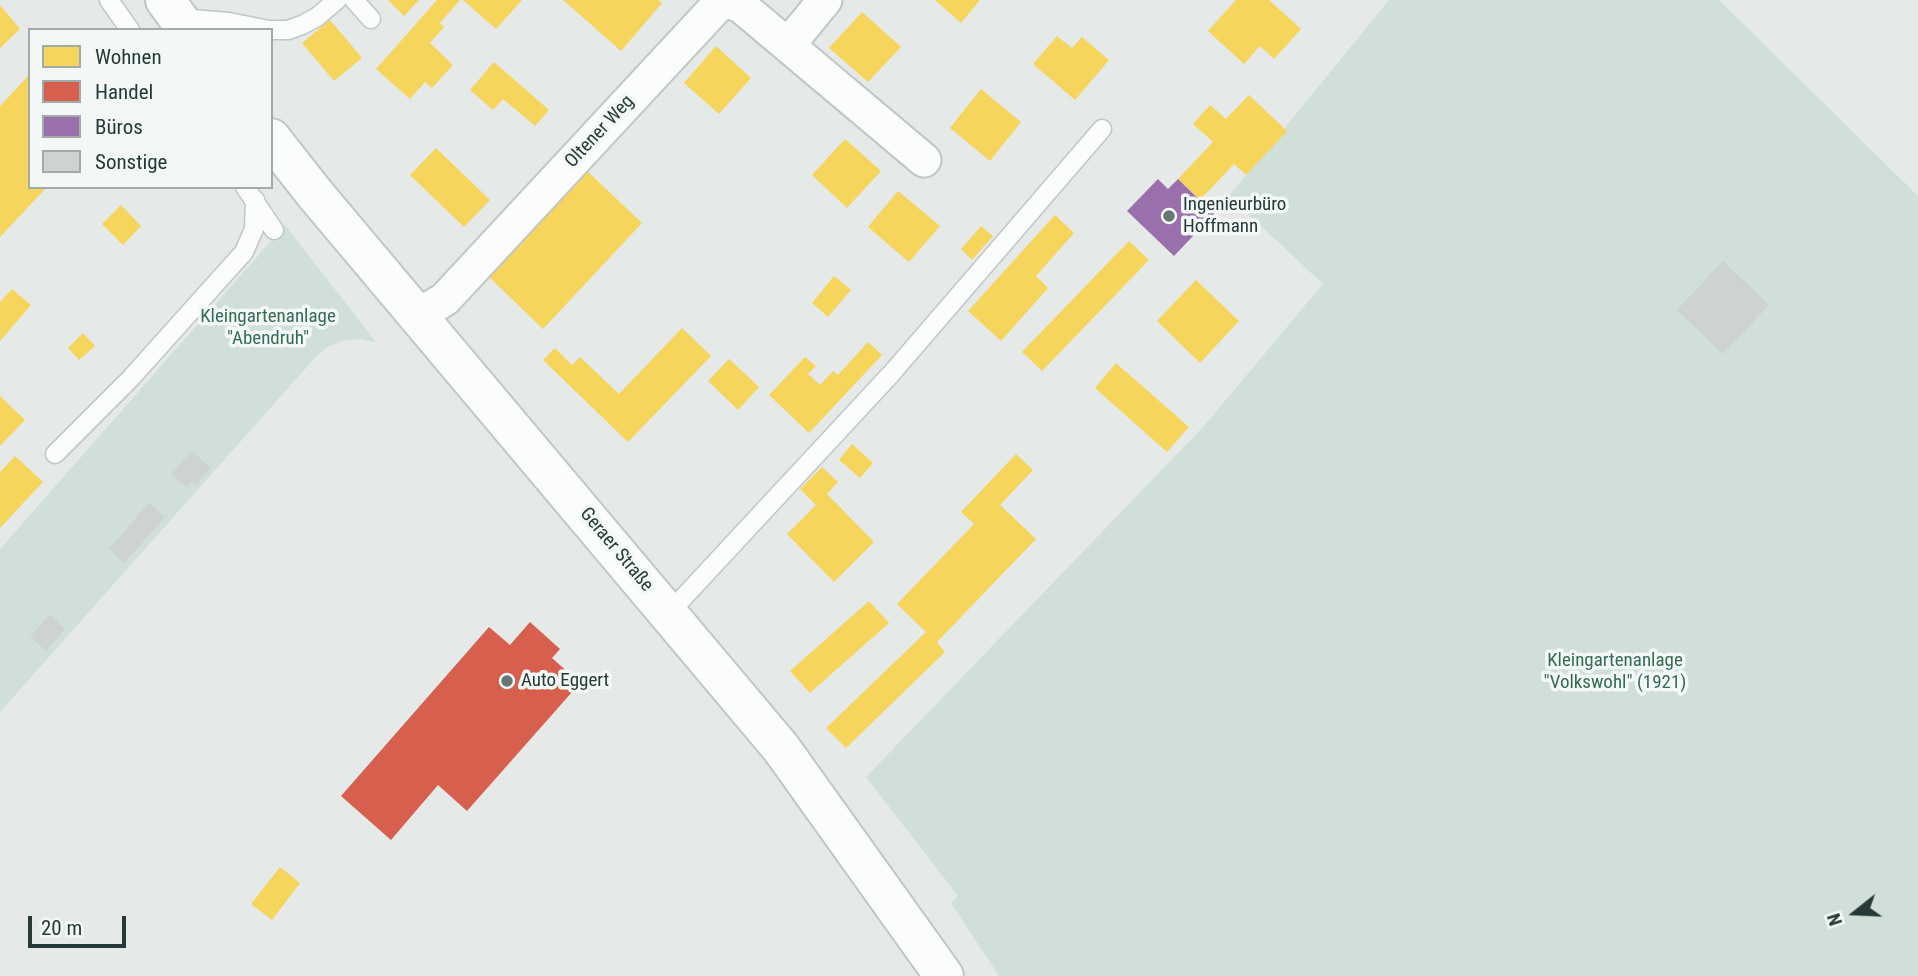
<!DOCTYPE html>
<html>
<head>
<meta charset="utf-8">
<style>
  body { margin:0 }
  #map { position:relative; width:1918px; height:976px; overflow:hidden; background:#e5e9e8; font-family:"Roboto Condensed",sans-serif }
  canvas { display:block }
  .legend { position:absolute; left:28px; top:28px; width:245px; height:161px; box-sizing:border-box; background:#f3f8f6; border:2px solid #a1acaa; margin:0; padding:9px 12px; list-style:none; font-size:21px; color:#253a38 }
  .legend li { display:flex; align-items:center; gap:14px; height:35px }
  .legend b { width:35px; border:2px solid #a1acaa }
  .north { position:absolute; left:1820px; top:878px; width:70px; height:70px; -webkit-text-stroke:5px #f3f8f6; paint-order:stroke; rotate:252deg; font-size:19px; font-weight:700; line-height:28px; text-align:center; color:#253a38 }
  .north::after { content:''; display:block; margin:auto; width:24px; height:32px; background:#253a38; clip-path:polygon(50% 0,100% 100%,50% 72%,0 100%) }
  .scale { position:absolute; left:28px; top:916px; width:98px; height:32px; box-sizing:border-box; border:4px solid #253a38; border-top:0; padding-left:9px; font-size:21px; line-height:24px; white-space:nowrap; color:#253a38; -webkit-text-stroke:5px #f3f8f6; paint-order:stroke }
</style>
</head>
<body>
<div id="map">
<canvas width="1918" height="976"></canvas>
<ul class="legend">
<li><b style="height:19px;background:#f6d55c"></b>Wohnen</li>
<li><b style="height:19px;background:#d6604d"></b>Handel</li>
<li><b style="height:19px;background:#9970ab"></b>Büros</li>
<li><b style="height:19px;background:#ced2d1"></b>Sonstige</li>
</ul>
<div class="north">N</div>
<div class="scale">20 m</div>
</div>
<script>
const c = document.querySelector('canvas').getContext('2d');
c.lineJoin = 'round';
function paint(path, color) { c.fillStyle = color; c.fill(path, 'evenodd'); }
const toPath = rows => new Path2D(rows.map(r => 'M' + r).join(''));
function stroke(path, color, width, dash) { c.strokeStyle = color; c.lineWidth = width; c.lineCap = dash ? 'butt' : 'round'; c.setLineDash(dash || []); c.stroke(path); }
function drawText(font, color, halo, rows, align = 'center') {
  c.font = font + ' "Roboto Condensed",sans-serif'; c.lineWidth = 7; c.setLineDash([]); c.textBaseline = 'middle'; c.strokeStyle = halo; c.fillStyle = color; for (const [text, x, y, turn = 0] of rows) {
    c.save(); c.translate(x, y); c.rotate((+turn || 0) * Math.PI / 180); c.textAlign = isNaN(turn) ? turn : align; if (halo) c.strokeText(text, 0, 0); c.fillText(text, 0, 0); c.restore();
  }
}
const green = toPath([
  [1389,0,1719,0,1918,196,1918,976,999,976,951,903,958,896,866,777,1204,426,1323,284,1229,196],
  [285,225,376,342,359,339,342,341,326,348,313,360,0,712,0,549]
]);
const homes = toPath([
  [388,0,419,0,404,16],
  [437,0,460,0,440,23,444,27,430,43,453,65,432,88,425,82,410,99,376,69],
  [463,0,522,0,496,29],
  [563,0,658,0,662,3,621,51],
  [935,0,980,0,961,23],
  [1236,0,1269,0,1301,29,1274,59,1260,46,1244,64,1208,31],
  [0,5,20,29,0,48],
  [862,12,901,47,868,82,829,48],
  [330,20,362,58,334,81,302,43],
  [1057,36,1072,48,1082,37,1109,60,1075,100,1033,64],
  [716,46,751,78,719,114,684,83],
  [494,62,549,110,535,126,503,99,493,110,470,90],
  [30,74,30,187,47,187,0,237,0,106],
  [981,89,1021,122,990,161,950,128],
  [1249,95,1287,131,1246,175,1234,164,1200,200,1178,179,1213,142,1193,124,1210,105,1226,119],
  [845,139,881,171,847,208,812,175],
  [436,148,490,200,464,227,410,175],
  [587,171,642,223,543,329,488,276],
  [898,191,940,226,909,262,868,227],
  [121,205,141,226,123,245,102,224],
  [1055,215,1074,233,1036,276,1048,288,1001,341,968,311],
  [981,226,993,236,972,260,961,249],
  [1129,241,1149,260,1042,371,1022,352],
  [834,276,851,290,828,317,812,303],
  [1196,280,1239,321,1200,363,1157,321],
  [12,289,31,305,0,341,0,302],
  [682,328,711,356,628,442,543,360,555,348,572,365,580,357,619,394],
  [83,333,95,346,79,360,68,348],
  [868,342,882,355,809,433,769,395,805,357,816,366,808,374,820,385,833,371,838,375],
  [729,359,759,387,738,410,708,381],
  [1116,363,1189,427,1167,452,1095,388],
  [0,396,25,420,0,446],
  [852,444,873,463,860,478,839,460],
  [1016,454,1033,470,1000,505,1036,539,937,642,945,652,846,748,826,728,926,632,897,604,974,524,961,512],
  [15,456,43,482,0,528,0,472],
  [822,467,838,482,827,494,874,542,834,582,787,534,816,505,800,489],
  [869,601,889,623,810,693,790,671],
  [280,867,300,883,272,920,251,904]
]);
const shops = toPath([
  [530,622,560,649,552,658,580,683,467,811,438,785,391,840,341,796,489,627,510,645]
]);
const offices = toPath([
  [1158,179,1168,189,1178,179,1214,214,1174,256,1127,211]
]);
const building = toPath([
  [1723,261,1769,305,1723,354,1677,310],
  [192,451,211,468,196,485,192,481,187,488,171,474],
  [149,503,165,517,124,563,109,549],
  [50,615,65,629,46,651,30,636]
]);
const service = toPath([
  [109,0,130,30],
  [354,0,371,19],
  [179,18,229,22,269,30],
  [271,30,288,30,302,25,317,17,337,0],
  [245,187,274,230],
  [55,454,130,379,244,252,254,229,255,200],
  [669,613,891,374,1102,129]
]);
const minor = toPath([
  [788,45,825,0],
  [419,315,445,299,720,3,730,2,741,6,924,160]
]);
const secondary = toPath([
  [165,0,187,30],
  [271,138,315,194,781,748,944,976]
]);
const markers = [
  [1169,216,7,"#687776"],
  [507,681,7,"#687776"]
];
const streetNames = [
  ["Oltener Weg",600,132,-47],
  ["Geraer Straße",616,550,50]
];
const poiNames = [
  ["Ingenieurbüro",1183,205],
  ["Hoffmann",1183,227],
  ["Auto Eggert",521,681]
];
const parkNames = [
  ["Kleingartenanlage",268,317],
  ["\"Abendruh\"",268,339],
  ["Kleingartenanlage",1615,661],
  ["\"Volkswohl\" (1921)",1615,683]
];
paint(green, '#d0e0d8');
paint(homes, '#f6d55c');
paint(shops, '#d6604d');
paint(offices, '#9970ab');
paint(building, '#ced2d1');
stroke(service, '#c2c6c5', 21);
stroke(minor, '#c2c6c5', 37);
stroke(secondary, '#c2c7c6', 42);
stroke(service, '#fbfcfc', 18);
stroke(minor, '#fbfcfc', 33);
stroke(secondary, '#fbfcfc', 38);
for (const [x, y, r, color] of markers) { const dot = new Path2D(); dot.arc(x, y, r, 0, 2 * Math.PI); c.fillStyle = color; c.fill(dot); stroke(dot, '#f3f8f6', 2.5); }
drawText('19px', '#253a38', '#f3f8f6', streetNames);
drawText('19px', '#253a38', '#f3f8f6', poiNames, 'left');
drawText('19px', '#346c54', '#f3f8f6', parkNames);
</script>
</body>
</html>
